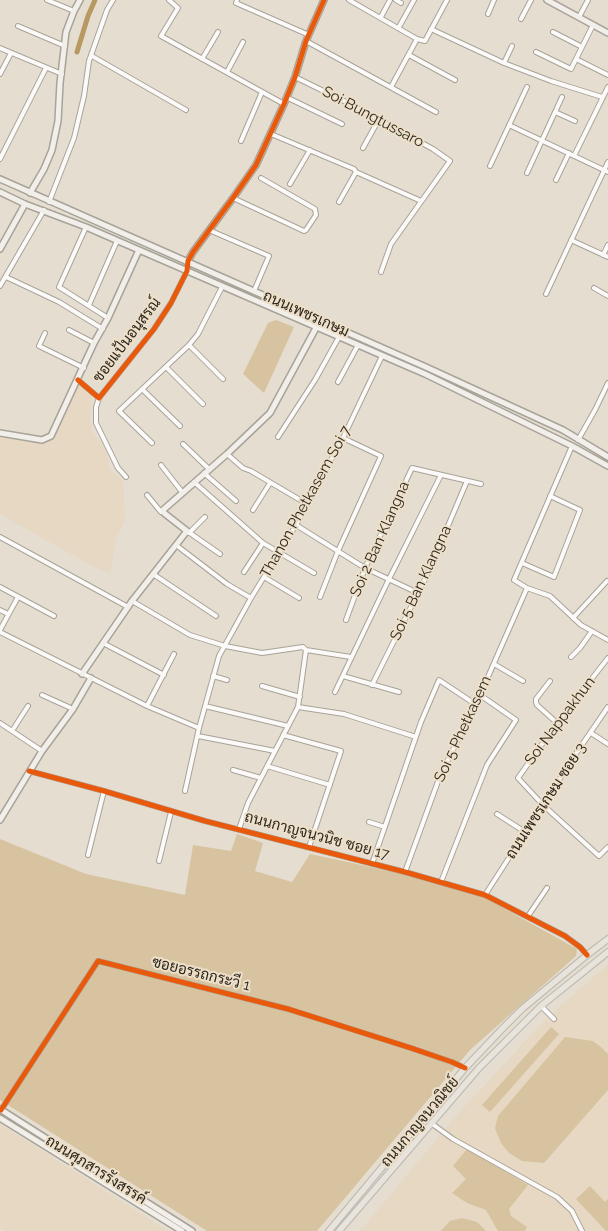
<!DOCTYPE html>
<html>
<head>
<meta charset="utf-8">
<style>
  body { margin:0 }
  canvas { display:block; background:#e5ddd0 }
</style>
</head>
<body>
<canvas width="608" height="1231"></canvas>
<script>
const c = document.querySelector('canvas').getContext('2d');
c.lineJoin = 'round';
function paint(path, color) { c.fillStyle = color; c.fill(path, 'evenodd'); }
const toPath = rows => new Path2D(rows.map(r => 'M' + r).join(''));
function stroke(path, color, width, dash) { c.strokeStyle = color; c.lineWidth = width; c.lineCap = dash ? 'butt' : 'round'; c.setLineDash(dash || []); c.stroke(path); }
function drawText(font, color, halo, rows, align = 'center') {
  c.font = font + ' Raleway,Sarabun,sans-serif'; c.lineWidth = 4; c.setLineDash([]); c.textBaseline = 'middle'; c.strokeStyle = halo; c.fillStyle = color; for (const [text, x, y, turn = 0] of rows) {
    c.save(); c.translate(x, y); c.rotate((+turn || 0) * Math.PI / 180); c.textAlign = isNaN(turn) ? turn : align; if (halo) c.strokeText(text, 0, 0); c.fillText(text, 0, 0); c.restore();
  }
}
const built = toPath([
  [79,384,92,395,90,420,91,430,106,450,110,470,123,481,125,520,116,539,110,573,96,568,0,514,0,437,48,444],
  [608,964,608,1231,360,1231,464,1107,546,1019],
  [0,1124,168,1231,5,1231,0,1228]
]);
const green = toPath([
  [276,320,294,327,264,393,243,374,268,323],
  [237,834,263,843,255,871,292,882,310,854,427,879,480,895,577,949,576,956,470,1050,317,1231,207,1231,0,1100,0,839,86,874,185,895,193,845,231,851],
  [551,1027,559,1034,490,1112,482,1105],
  [565,1037,593,1041,601,1047,608,1054,608,1090,544,1163,522,1161,509,1153,501,1143,495,1128,498,1116],
  [467,1149,528,1185,509,1209,511,1216,527,1227,525,1231,498,1231,486,1210,467,1203,452,1193,466,1179,453,1166],
  [590,1186,605,1202,608,1199,608,1231,606,1231,576,1199],
  [462,1218,477,1222,486,1231,441,1231,450,1221]
]);
const canal = toPath([
  [77,52,88,16,95,0]
]);
const street = toPath([
  [47,0,74,11],
  [169,0,178,8,161,36,284,104],
  [237,0,236,3,309,35],
  [349,0,417,39,425,41,447,0],
  [396,0,401,3],
  [488,14,494,0],
  [381,17,390,0],
  [579,17,588,0],
  [521,19,531,0],
  [18,26,65,46],
  [399,27,414,0],
  [431,29,504,63,551,81,602,97,604,95],
  [553,32,582,47],
  [306,41,436,112],
  [0,48,62,74],
  [536,52,571,69,593,25],
  [409,55,455,80],
  [92,56,186,110],
  [202,59,218,32],
  [576,59,608,75],
  [504,63,512,46],
  [227,72,243,42],
  [0,74,11,53],
  [295,77,346,102,433,149,450,161,391,244,381,272],
  [391,87,417,39],
  [286,97,342,124],
  [555,112,575,121],
  [509,125,608,172],
  [271,134,354,169,356,172,421,201],
  [241,141,262,92],
  [363,148,379,119],
  [574,156,608,87],
  [0,159,46,68],
  [490,166,527,87],
  [527,173,562,97],
  [556,180,569,153],
  [290,184,310,150],
  [233,198,304,231,306,230,316,215,315,209,261,178],
  [49,202,74,138,84,96,89,61,107,10,113,0],
  [339,202,356,172],
  [86,227,59,287,108,318],
  [209,230,269,256,254,291],
  [571,240,608,257],
  [603,255,608,245],
  [6,277,59,302,103,329],
  [0,286,44,210],
  [594,288,608,296],
  [546,294,608,162],
  [89,305,117,241],
  [69,330,94,343],
  [45,333,39,346,84,368],
  [189,345,223,379],
  [166,367,203,404],
  [78,380,99,398,154,329,171,303,187,271],
  [338,382,358,345],
  [142,389,180,426],
  [99,398,96,407,96,423,118,468,126,477],
  [278,437,315,380,339,337],
  [578,440,595,410,608,383],
  [152,443,119,411,189,345,198,334,222,287],
  [183,444,209,469],
  [572,446,514,580,527,588,550,596,581,625,608,640],
  [227,454,243,468,251,471,307,504],
  [161,465,182,492],
  [204,473,236,501],
  [194,482,263,543,314,573],
  [147,495,161,512],
  [253,510,270,483],
  [296,525,365,568,418,593],
  [187,531,220,554],
  [189,533,205,517],
  [0,537,128,607],
  [176,545,227,584,251,598],
  [522,563,554,577,580,510,550,496],
  [244,572,263,543],
  [153,574,216,616],
  [264,577,299,598],
  [0,587,54,616],
  [320,597,338,551,381,456,343,438],
  [132,601,190,635,225,646,262,653,303,647,306,650,351,657],
  [0,610,8,614],
  [573,618,607,581],
  [346,620,365,568,412,468,481,484],
  [0,630,18,597],
  [0,632,147,706,199,728],
  [103,643,164,675],
  [571,657,580,648,592,631],
  [608,658,557,723,518,778,543,805,599,856,608,847],
  [494,664,523,681],
  [213,676,227,680],
  [343,676,399,692],
  [550,681,536,699,536,702,537,705,557,723],
  [372,685,428,573,467,481],
  [262,686,300,697],
  [335,692,389,579,441,475],
  [42,695,73,709],
  [147,706,174,654],
  [205,706,288,726],
  [298,707,344,714,416,737],
  [0,723,42,751],
  [12,731,28,706],
  [591,733,608,744],
  [283,735,341,751,309,847],
  [198,736,275,751],
  [267,766,330,785],
  [233,770,261,778],
  [29,771,104,791,205,821,405,872,485,895,565,936,580,947,587,955],
  [185,791,199,728,219,656,251,598,296,525,343,438,382,356],
  [497,814,525,832],
  [369,822,385,827],
  [239,829,248,803,298,707,306,650],
  [88,855,104,791],
  [159,861,171,812],
  [372,864,421,722,439,680,475,704],
  [405,872,440,776,480,695,527,588],
  [441,882,487,765,516,720,480,695],
  [485,895,577,752,608,707],
  [528,916,547,888],
  [541,1006,554,1019],
  [1,1110,98,961,288,1009,411,1048,452,1062,465,1068],
  [431,1123,453,1139,557,1197,572,1211,582,1231]
]);
const secondary = toPath([
  [547,0,608,33],
  [0,179,428,368,563,430,608,457],
  [0,192,25,204,86,227,425,374,572,446,608,466],
  [30,193,44,169,52,150,58,121,60,83,66,32,74,11,80,0],
  [0,249,25,204],
  [187,271,188,261,193,252,233,198,256,165,284,104,295,77,306,41,324,0],
  [0,433,42,440,51,436,94,343,108,318,139,250],
  [82,674,132,601,187,531,164,513,163,510,227,454,270,413,316,328],
  [0,820,42,751,73,709,91,678],
  [0,1109,192,1231],
  [0,1118,182,1231]
]);
const primary = toPath([
  [329,1231,465,1068,502,1029,522,1009,587,955,608,939],
  [339,1231,479,1068,541,1006,608,952]
]);
const cycleway = toPath([
  [78,380,99,398,154,329,171,303,187,271,188,261,193,252,233,198,256,165,284,104,295,77,306,41,324,0],
  [29,771,104,791,205,821,405,872,485,895,565,936,580,947,587,955],
  [1,1110,98,961,288,1009,411,1048,452,1062,465,1068]
]);
const streetNames = [
  ["Soi Bungtussaro",373,117,28],
  ["ถนนเพชรเกษม",306,314,24],
  ["ซอยแป้นอนุสรณ์",127,340,-53],
  ["Thanon Phetkasem Soi 7",306,502,-61],
  ["Soi 2 Ban Klangna",380,539,-66],
  ["Soi 5 Ban Klangna",421,583,-65],
  ["Soi Nappakhun",560,721,-53],
  ["Soi 5 Phetkasem",463,729,-65],
  ["ถนนเพชรเกษม ซอย 3",546,801,-57],
  ["ถนนกาญจนวนิช ซอย 17",317,836,15],
  ["ซอยอรรถกระวี 1",201,974,14],
  ["ถนนกาญจนวณิชย์",420,1122,-50],
  ["ถนนศุภสารรังสรรค์",96,1170,32]
];
paint(built, '#e6d8c2');
paint(green, '#d8c3a0');
stroke(canal, '#b89962', 5);
stroke(street, '#a8a399', 6);
stroke(secondary, '#a8a399', 8);
stroke(primary, '#bfbcb5', 8);
stroke(street, '#fbfaf8', 4);
stroke(secondary, '#f2efea', 5);
stroke(primary, '#e8e4dc', 5.5);
stroke(cycleway, '#e8590c', 5);
drawText('15px', '#2c271e', '#eddfc8', streetNames);
</script>
</body>
</html>
